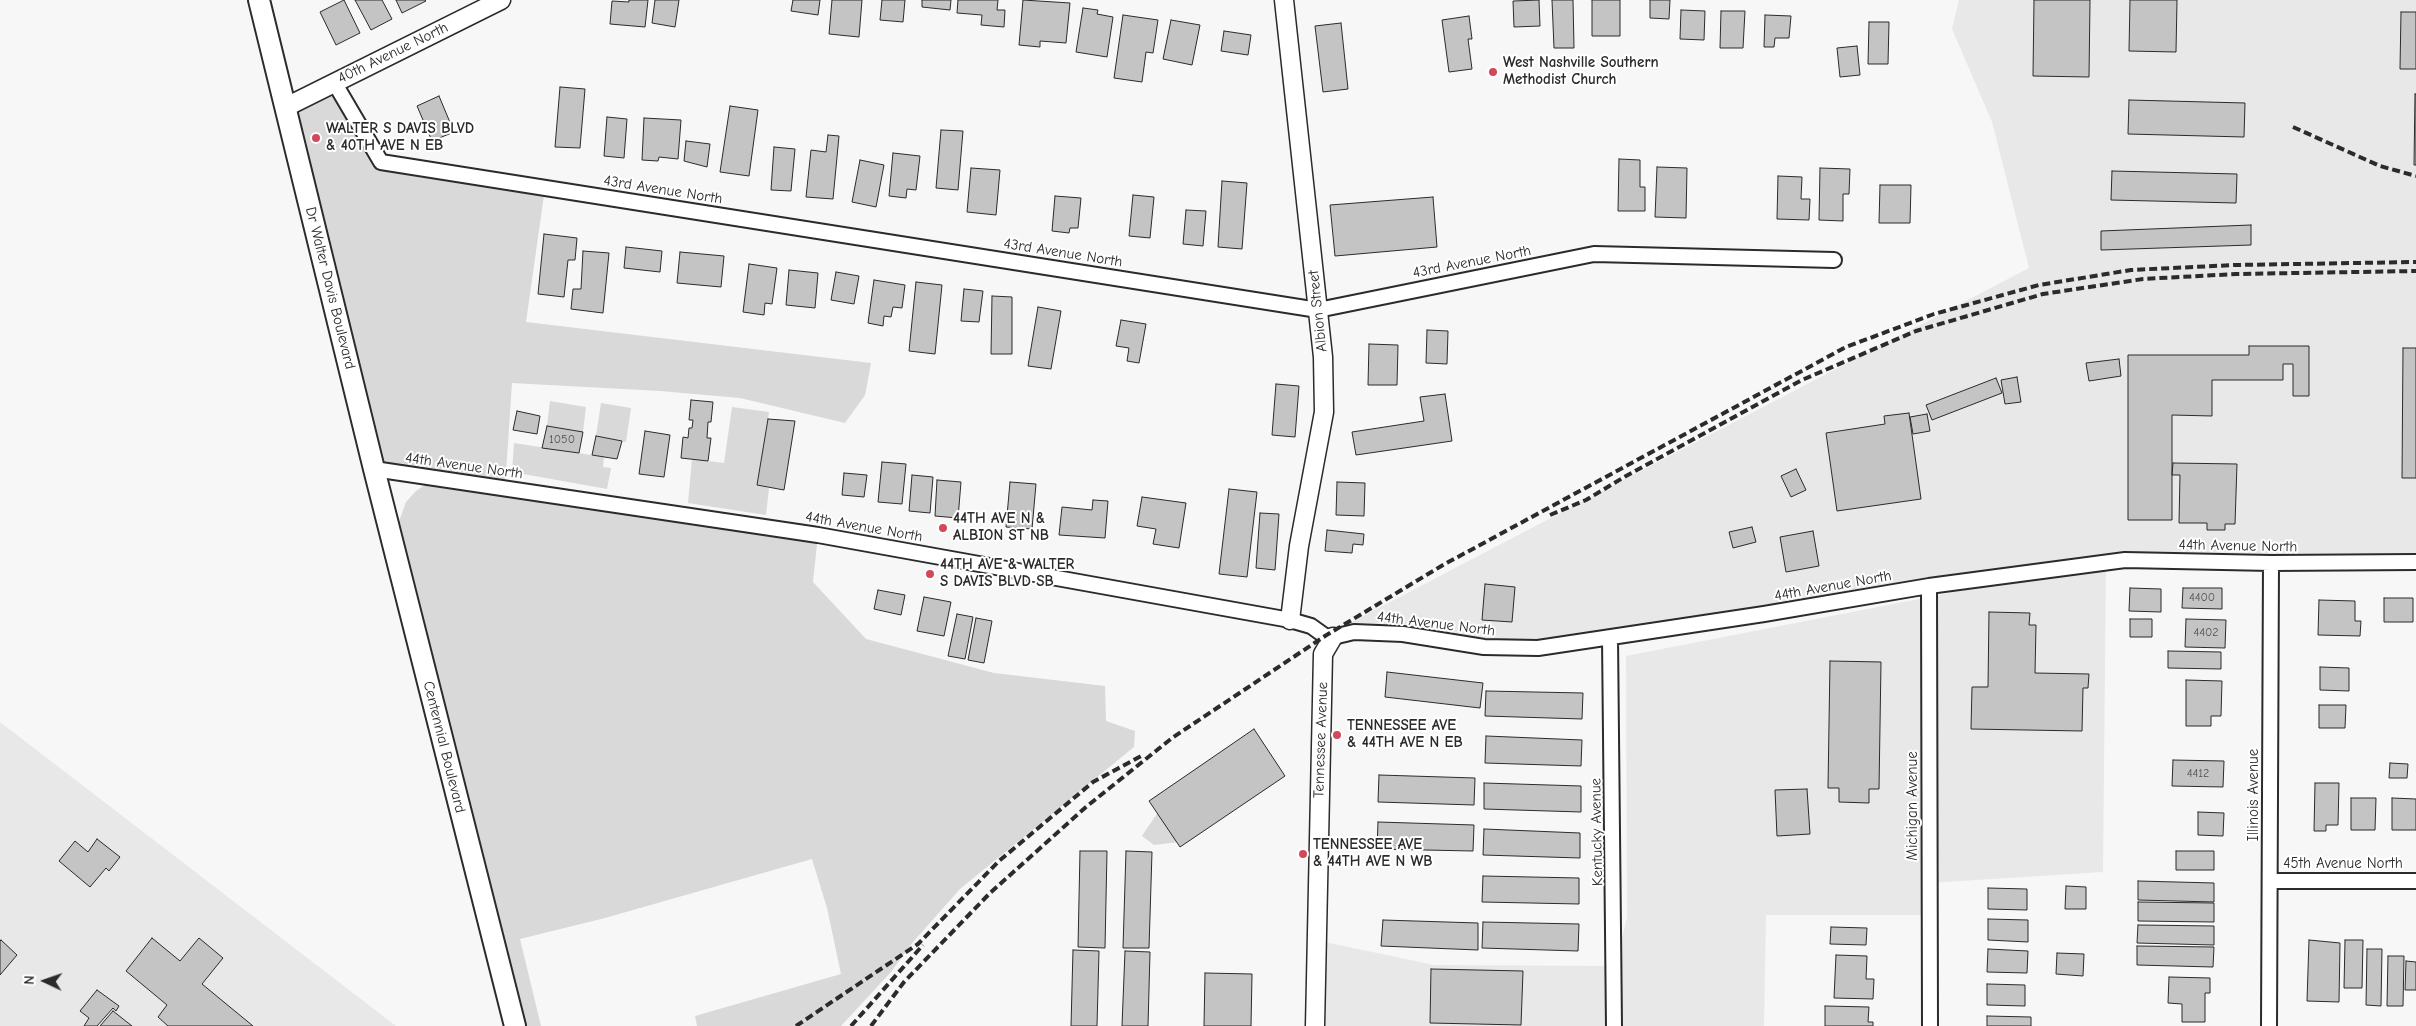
<!DOCTYPE html>
<html>
<head>
<meta charset="utf-8">
<style>
  body { margin:0 }
  #map { position:relative; width:2416px; height:1026px; overflow:hidden; background:#f7f7f7; font-family:"Comic Neue",sans-serif }
  canvas { display:block }
  .north { position:absolute; left:20px; top:956px; width:50px; height:50px; -webkit-text-stroke:4px #fff; paint-order:stroke; rotate:273deg; font-size:14px; font-weight:700; line-height:20px; text-align:center; color:#2b2b2b }
  .north::after { content:''; display:block; margin:auto; width:18px; height:22px; background:#2b2b2b; clip-path:polygon(50% 0,100% 100%,50% 72%,0 100%) }
</style>
</head>
<body>
<div id="map">
<canvas width="2416" height="1026"></canvas>
<div class="north">N</div>
</div>
<script>
const c = document.querySelector('canvas').getContext('2d');
c.lineJoin = 'round';
function paint(path, color) { c.fillStyle = color; c.fill(path, 'evenodd'); }
const toPath = rows => new Path2D(rows.map(r => 'M' + r).join(''));
function stroke(path, color, width, dash) { c.strokeStyle = color; c.lineWidth = width; c.lineCap = dash ? 'butt' : 'round'; c.setLineDash(dash || []); c.stroke(path); }
function drawText(font, color, halo, rows, align = 'center') {
  c.font = font + ' "Comic Neue",sans-serif'; c.lineWidth = 4; c.setLineDash([]); c.textBaseline = 'middle'; c.strokeStyle = halo; c.fillStyle = color; for (const [text, x, y, turn = 0] of rows) {
    c.save(); c.translate(x, y); c.rotate((+turn || 0) * Math.PI / 180); c.textAlign = isNaN(turn) ? turn : align; if (halo) c.strokeText(text, 0, 0); c.fillText(text, 0, 0); c.restore();
  }
}
const built = toPath([
  [1959,0,2416,0,2416,562,2106,563,2103,872,1929,883,1929,915,1766,915,1764,1026,1312,1026,1315,940,1434,965,1615,966,1627,918,1626,656,2088,566,1538,648,1403,634,1325,636,2029,268,1992,122,1952,29],
  [0,722,396,1026,0,1026]
]);
const green = toPath([
  [334,82,381,162,545,188,526,322,871,363,865,395,845,423,740,398,660,391,512,383,505,488,818,535,813,582,866,639,994,673,1105,686,1106,721,1135,731,1134,747,960,889,913,942,891,972,841,1026,697,1026,695,1016,841,974,827,908,812,859,605,918,520,939,541,1026,515,1026,397,527,406,502,416,491,435,478,374,469,286,107],
  [550,401,586,407,583,432,547,426],
  [601,403,631,408,626,442,596,436],
  [732,407,769,412,757,485,769,488,766,515,688,503,692,459,724,463],
  [514,443,604,457,603,467,611,468,607,489,512,472],
  [1158,812,1179,842,1154,845,1142,836]
]);
const building = toPath([
  [344,0,360,33,336,45,320,12,344,0],
  [355,0,382,0,392,19,371,30,355,0],
  [396,0,425,0,426,1,402,13,396,0],
  [629,0,648,0,645,27,610,24,612,1,629,2,629,0],
  [655,0,679,0,675,27,652,23,655,0],
  [793,0,820,0,818,15,791,11,793,0],
  [832,0,862,0,859,37,829,34,832,0],
  [882,0,905,0,903,22,880,20,882,0],
  [922,0,951,0,950,10,922,7,922,0],
  [958,0,998,0,997,10,1005,10,1004,27,981,25,982,15,957,13,958,0],
  [1023,0,1070,3,1066,43,1040,41,1040,47,1019,45,1023,0],
  [1539,0,1540,26,1514,27,1513,1,1539,0],
  [1552,0,1573,0,1574,48,1554,48,1552,0],
  [1592,0,1620,0,1620,36,1592,36,1592,0],
  [1650,0,1670,0,1669,19,1650,18,1650,0],
  [2034,0,2090,0,2089,77,2033,76,2034,0],
  [2130,0,2177,0,2176,52,2129,51,2130,0],
  [1083,8,1098,10,1097,14,1113,17,1107,57,1076,52,1083,8],
  [1681,10,1705,11,1704,40,1680,39,1681,10],
  [1721,11,1745,11,1743,48,1720,48,1721,11],
  [2401,12,2416,12,2416,69,2400,69,2401,12],
  [1123,15,1158,20,1153,53,1146,52,1142,82,1114,78,1123,15],
  [1765,15,1791,16,1789,38,1775,38,1774,47,1764,47,1765,15],
  [1469,16,1472,39,1468,39,1472,69,1449,72,1442,20,1469,16],
  [1171,20,1200,25,1192,65,1163,59,1171,20],
  [1869,22,1889,22,1888,64,1868,64,1869,22],
  [1341,23,1348,89,1323,92,1315,26,1341,23],
  [1224,31,1251,35,1248,55,1221,51,1224,31],
  [1857,46,1860,75,1840,77,1837,48,1857,46],
  [560,87,585,89,580,148,555,147,560,87],
  [2415,94,2416,94,2416,165,2414,165,2415,94],
  [439,96,454,132,432,141,417,106,439,96],
  [2129,100,2245,103,2244,137,2128,134,2129,100],
  [730,106,758,110,749,176,720,172,730,106],
  [607,117,627,119,624,158,604,156,607,117],
  [644,118,681,120,678,159,659,157,658,161,642,160,644,118],
  [941,130,963,131,958,190,936,188,941,130],
  [828,135,839,136,833,199,806,197,811,150,826,152,828,135],
  [686,141,710,144,707,167,684,161,686,141],
  [774,147,795,149,791,191,771,190,774,147],
  [893,153,920,156,916,190,907,189,906,198,889,196,893,153],
  [1619,159,1640,160,1640,187,1645,187,1645,211,1618,211,1619,159],
  [860,160,884,165,876,207,852,202,860,160],
  [1657,167,1687,168,1686,218,1655,217,1657,167],
  [971,168,1000,170,996,215,967,212,971,168],
  [1820,168,1850,169,1849,194,1843,194,1843,221,1819,220,1820,168],
  [2112,171,2237,174,2236,203,2111,200,2112,171],
  [1778,176,1802,177,1801,199,1810,199,1809,220,1777,219,1778,176],
  [1222,181,1247,183,1242,249,1218,247,1222,181],
  [1880,185,1911,185,1910,223,1879,223,1880,185],
  [1133,195,1154,197,1150,238,1129,236,1133,195],
  [1055,196,1081,198,1078,228,1070,228,1069,233,1052,231,1055,196],
  [1433,197,1437,247,1335,256,1330,205,1433,197],
  [1186,210,1206,211,1203,246,1183,244,1186,210],
  [2251,225,2251,245,2101,250,2101,231,2251,225],
  [544,234,577,238,575,260,568,260,564,297,538,294,544,234],
  [626,247,662,251,660,272,624,268,626,247],
  [583,251,609,253,603,313,571,309,573,289,581,289,583,251],
  [680,252,724,256,721,287,677,283,680,252],
  [749,264,777,268,772,304,765,303,764,315,743,312,749,264],
  [789,270,818,273,815,308,786,305,789,270],
  [836,272,859,276,854,304,831,300,836,272],
  [874,280,905,285,902,308,893,307,891,317,884,316,883,326,868,323,874,280],
  [916,282,942,285,935,354,909,351,916,282],
  [964,289,983,291,979,322,961,321,964,289],
  [992,296,1012,297,1012,354,991,354,992,296],
  [1038,307,1061,311,1051,369,1028,366,1038,307],
  [1121,320,1146,324,1139,363,1127,361,1129,348,1116,346,1121,320],
  [1427,330,1448,331,1447,364,1426,363,1427,330],
  [1369,344,1398,345,1397,385,1368,385,1369,344],
  [2249,346,2309,346,2309,396,2293,396,2293,364,2283,364,2283,380,2212,380,2212,416,2172,415,2172,520,2128,520,2128,355,2249,355,2249,346],
  [2403,348,2416,348,2416,478,2402,478,2403,348],
  [2119,359,2121,376,2089,381,2086,363,2119,359],
  [2017,377,2021,402,2005,404,2001,380,2017,377],
  [1996,378,2002,393,1932,420,1926,405,1996,378],
  [1276,384,1299,386,1295,437,1272,435,1276,384],
  [1445,394,1452,441,1356,455,1352,432,1424,421,1420,397,1445,394],
  [691,400,713,402,711,422,708,422,707,438,711,438,708,461,681,458,683,437,688,438,689,428,692,428,693,420,689,420,691,400],
  [517,411,540,416,537,434,513,430,517,411],
  [1909,413,1921,499,1837,511,1826,433,1885,424,1884,416,1909,413],
  [1927,414,1930,431,1913,434,1910,417,1927,414],
  [768,419,795,421,784,490,757,485,768,419],
  [547,426,583,432,579,453,542,448,547,426],
  [645,431,670,435,664,477,639,474,645,431],
  [596,436,622,441,617,459,592,455,596,436],
  [882,462,906,464,902,504,878,502,882,462],
  [2173,463,2237,464,2235,524,2225,524,2225,530,2207,530,2207,523,2179,523,2180,475,2172,475,2173,463],
  [1796,469,1806,490,1791,497,1781,476,1796,469],
  [844,473,867,475,864,497,842,495,844,473],
  [912,475,933,477,930,513,909,511,912,475],
  [937,480,961,482,958,518,935,516,937,480],
  [1010,482,1036,484,1032,529,1006,527,1010,482],
  [1337,482,1365,483,1364,516,1336,515,1337,482],
  [1229,489,1257,492,1247,577,1219,574,1229,489],
  [1142,497,1186,503,1179,548,1153,544,1156,529,1137,526,1142,497],
  [1093,500,1108,501,1105,538,1059,535,1062,507,1092,510,1093,500],
  [1260,513,1279,514,1275,570,1256,568,1260,513],
  [1752,527,1756,542,1733,548,1729,532,1752,527],
  [1327,530,1364,534,1363,545,1353,544,1352,553,1325,551,1327,530],
  [1813,531,1819,566,1786,572,1780,537,1813,531],
  [1485,584,1515,587,1512,622,1482,620,1485,584],
  [2130,588,2161,589,2161,612,2129,611,2130,588],
  [2183,588,2222,588,2222,609,2182,608,2183,588],
  [878,590,905,595,901,615,874,609,878,590],
  [924,597,951,602,944,636,917,631,924,597],
  [2384,598,2413,598,2413,622,2384,622,2384,598],
  [2319,600,2355,601,2355,621,2361,621,2360,636,2318,635,2319,600],
  [1989,612,2030,613,2029,625,2036,625,2035,673,2089,674,2088,688,2083,688,2082,731,1971,729,1972,687,1988,687,1989,612],
  [957,614,973,617,965,659,948,656,957,614],
  [976,618,992,621,984,663,968,660,976,618],
  [2130,619,2152,619,2152,637,2130,637,2130,619],
  [2186,619,2226,620,2225,648,2185,647,2186,619],
  [2168,651,2221,652,2221,669,2168,668,2168,651],
  [1830,661,1881,662,1879,789,1869,789,1869,803,1839,802,1839,788,1828,788,1830,661],
  [2320,667,2349,668,2349,691,2320,690,2320,667],
  [1387,672,1483,683,1480,708,1385,697,1387,672],
  [2186,680,2222,681,2221,716,2211,716,2211,726,2186,726,2186,680],
  [1486,691,1583,693,1582,719,1485,716,1486,691],
  [2319,705,2346,705,2345,728,2319,728,2319,705],
  [1254,729,1285,776,1180,847,1149,801,1254,729],
  [1486,736,1582,740,1581,766,1485,763,1486,736],
  [2173,760,2224,761,2223,787,2172,786,2173,760],
  [2390,763,2408,764,2407,778,2389,778,2390,763],
  [1379,775,1475,778,1474,805,1378,802,1379,775],
  [1484,783,1581,786,1581,812,1484,809,1484,783],
  [2315,783,2339,783,2338,825,2326,825,2326,831,2314,831,2315,783],
  [1807,789,1810,834,1777,836,1775,790,1807,789],
  [2351,798,2376,798,2375,830,2351,830,2351,798],
  [2392,798,2416,799,2416,830,2392,830,2392,798],
  [2198,812,2224,813,2223,836,2198,835,2198,812],
  [1378,822,1474,825,1473,851,1377,849,1378,822],
  [1484,829,1580,833,1580,858,1483,855,1484,829],
  [97,839,120,857,109,871,106,868,90,887,59,861,75,841,88,852,97,839],
  [1080,851,1107,851,1105,948,1078,947,1080,851],
  [1126,851,1152,852,1149,948,1123,948,1126,851],
  [2176,851,2214,851,2214,870,2176,870,2176,851],
  [1483,876,1579,878,1579,904,1482,902,1483,876],
  [2138,881,2214,883,2214,902,2138,900,2138,881],
  [2066,886,2086,887,2086,909,2065,909,2066,886],
  [1988,888,2027,889,2027,910,1988,909,1988,888],
  [2138,902,2214,903,2214,922,2138,921,2138,902],
  [1988,919,2028,920,2028,942,1988,940,1988,919],
  [1383,920,1478,923,1478,950,1381,946,1383,920],
  [1483,922,1579,924,1578,951,1482,948,1483,922],
  [2138,925,2214,926,2214,945,2137,943,2138,925],
  [1831,927,1867,928,1866,945,1830,944,1831,927],
  [152,938,180,961,199,938,223,958,202,984,253,1026,168,1026,158,1017,167,1005,126,971,152,938],
  [1,940,17,955,0,975,0,941,1,940],
  [2309,940,2340,943,2339,1002,2307,1001,2309,940],
  [2345,940,2363,940,2362,988,2344,988,2345,940],
  [2137,946,2214,947,2213,967,2137,965,2137,946],
  [1988,949,2028,951,2027,973,1987,972,1988,949],
  [2367,949,2382,949,2381,1006,2366,1005,2367,949],
  [1073,950,1099,951,1097,1026,1071,1026,1073,950],
  [1125,951,1150,952,1148,1026,1122,1026,1125,951],
  [2057,953,2084,954,2083,976,2056,974,2057,953],
  [1836,955,1867,956,1866,979,1874,979,1873,999,1834,998,1836,955],
  [2388,956,2404,956,2403,1006,2387,1006,2388,956],
  [2406,961,2416,962,2416,990,2405,990,2406,961],
  [1431,969,1523,971,1521,1025,1430,1023,1431,969],
  [1205,973,1252,974,1251,1026,1204,1026,1205,973],
  [2169,977,2210,978,2210,993,2205,993,2205,1022,2182,1022,2182,1004,2168,1003,2169,977],
  [1987,984,2025,985,2025,1006,1987,1005,1987,984],
  [97,990,119,1006,116,1011,113,1008,97,1026,84,1026,89,1018,80,1011,97,990],
  [1825,1006,1869,1007,1868,1022,1873,1022,1873,1026,1825,1026,1825,1006],
  [113,1011,132,1026,100,1026,113,1011],
  [1987,1016,2031,1017,2031,1026,1987,1026,1987,1016]
]);
const minor = toPath([
  [334,82,381,162,1318,310,1594,254,1834,260],
  [374,469,818,535,1290,620,1311,626,1325,636,1333,637,1354,632,1403,634,1484,647,1538,648,1764,614,1929,586,2125,560,2271,563,2416,562],
  [1929,586,1930,1026],
  [1610,638,1614,1026],
  [2271,881,2416,881],
  [2269,1026,2271,563]
]);
const tertiary = toPath([
  [1284,0,1323,357,1324,412,1299,546,1290,620],
  [286,107,501,0],
  [1315,1026,1323,654,1333,637]
]);
const secondary = toPath([
  [259,0,374,469,515,1026]
]);
const rail = toPath([
  [2293,127,2380,166,2416,176],
  [1550,515,1586,500,1626,476,1802,380,1916,331,2043,294,2143,279,2236,274,2416,271],
  [796,1026,918,944,999,861,1093,782,1143,755],
  [851,1026,923,945],
  [871,1026,904,982,990,893,1086,807,1172,738,1325,636,1443,565,1846,347,1934,314,2039,285,2131,270,2235,265,2416,262]
]);
const markers = [
  [1493,72,5,"#d1495b"],
  [316,138,5,"#d1495b"],
  [943,528,5,"#d1495b"],
  [930,574,5,"#d1495b"],
  [1337,735,5,"#d1495b"],
  [1303,854,5,"#d1495b"]
];
const numberNames = [
  ["1050",562,440],
  ["4400",2202,598],
  ["4402",2206,633],
  ["4412",2198,774]
];
const streetNames = [
  ["40th Avenue North",393,53,-26],
  ["43rd Avenue North",663,190,9],
  ["43rd Avenue North",1063,253,9],
  ["43rd Avenue North",1472,262,-11],
  ["Dr Walter Davis Boulevard",330,288,76],
  ["Albion Street",1318,311,-96],
  ["44th Avenue North",464,466,8],
  ["44th Avenue North",864,527,10],
  ["44th Avenue North",2238,546,1],
  ["44th Avenue North",1833,586,-10],
  ["44th Avenue North",1436,624,7],
  ["Tennessee Avenue",1321,740,-88],
  ["Centennial Boulevard",444,747,76],
  ["Illinois Avenue",2254,795,-90],
  ["Michigan Avenue",1913,806,-90],
  ["Kentucky Avenue",1597,832,-91],
  ["45th Avenue North",2343,864]
];
const poiNames = [
  ["West Nashville Southern",1503,63],
  ["Methodist Church",1503,80],
  ["WALTER S DAVIS BLVD",326,129],
  ["& 40TH AVE N EB",326,146],
  ["44TH AVE N &",953,519],
  ["ALBION ST NB",953,536],
  ["44TH AVE & WALTER",940,565],
  ["S DAVIS BLVD SB",940,582],
  ["TENNESSEE AVE",1347,726],
  ["& 44TH AVE N EB",1347,743],
  ["TENNESSEE AVE",1313,845],
  ["& 44TH AVE N WB",1313,862]
];
paint(built, '#e8e8e8');
paint(green, '#d9d9d9');
paint(building, '#c4c4c4');
stroke(building, '#2b2b2b', 1);
stroke(minor, '#2b2b2b', 18);
stroke(tertiary, '#2b2b2b', 21);
stroke(secondary, '#2b2b2b', 24);
stroke(minor, '#fff', 14);
stroke(tertiary, '#fff', 18);
stroke(secondary, '#fff', 20);
stroke(rail, '#2b2b2b', 4, [8, 4]);
for (const [x, y, r, color] of markers) { const dot = new Path2D(); dot.arc(x, y, r, 0, 2 * Math.PI); c.fillStyle = color; c.fill(dot); stroke(dot, '#fff', 2); }
drawText('12px', '#515151', null, numberNames);
drawText('15px', '#2b2b2b', '#fff', streetNames);
drawText('bold 15px', '#2b2b2b', '#fff', poiNames, 'left');
</script>
</body>
</html>
